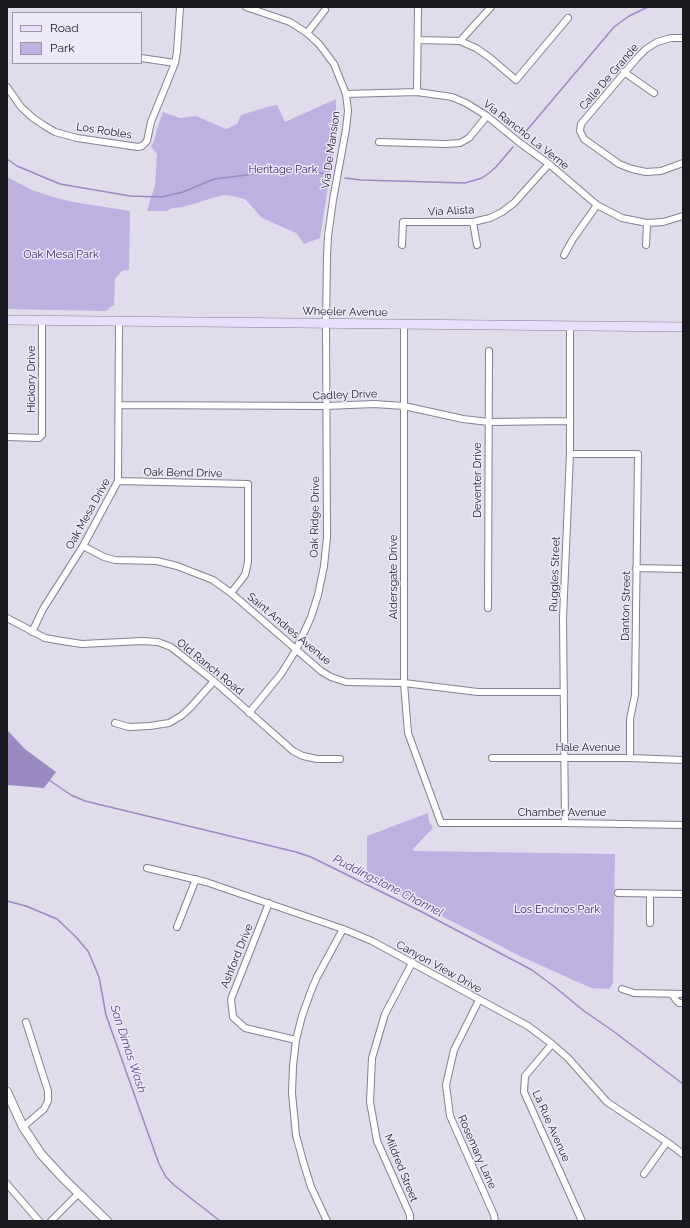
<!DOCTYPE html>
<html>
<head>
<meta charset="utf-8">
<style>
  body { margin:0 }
  #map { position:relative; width:690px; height:1228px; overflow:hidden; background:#e0dcec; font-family:Raleway,sans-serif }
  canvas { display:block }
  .frame { position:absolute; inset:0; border:8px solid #1a191f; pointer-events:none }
  .legend { position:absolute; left:12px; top:12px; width:130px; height:52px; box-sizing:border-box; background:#ede9fa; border:1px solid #9996a2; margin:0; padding:5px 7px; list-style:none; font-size:12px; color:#1a191f }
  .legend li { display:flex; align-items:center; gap:8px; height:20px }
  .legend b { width:20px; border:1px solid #9996a2 }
</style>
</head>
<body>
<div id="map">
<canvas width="690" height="1228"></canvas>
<div class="frame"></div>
<ul class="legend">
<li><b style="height:5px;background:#e9dffd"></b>Road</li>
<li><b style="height:11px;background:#bfb0e2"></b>Park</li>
</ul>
</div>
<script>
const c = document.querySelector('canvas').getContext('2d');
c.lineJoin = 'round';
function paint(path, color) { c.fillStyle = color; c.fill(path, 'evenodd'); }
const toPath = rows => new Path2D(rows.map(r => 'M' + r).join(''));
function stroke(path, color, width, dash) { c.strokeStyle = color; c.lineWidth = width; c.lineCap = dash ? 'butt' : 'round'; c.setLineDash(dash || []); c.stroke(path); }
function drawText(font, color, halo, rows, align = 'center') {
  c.font = font + ' Raleway,sans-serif'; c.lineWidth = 3; c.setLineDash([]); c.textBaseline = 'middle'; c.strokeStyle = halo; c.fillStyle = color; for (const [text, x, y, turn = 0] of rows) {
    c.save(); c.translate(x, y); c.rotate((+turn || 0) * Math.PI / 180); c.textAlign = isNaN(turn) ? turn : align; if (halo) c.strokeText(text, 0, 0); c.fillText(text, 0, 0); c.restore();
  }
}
const green = toPath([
  [336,99,336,136,320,238,304,244,296,233,262,218,245,199,232,196,224,195,216,197,183,207,173,208,166,211,147,211,155,185,157,154,151,147,154,141,158,126,163,112,180,118,196,116,226,129,237,124,241,115,267,107,277,105,285,122],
  [7,177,32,190,53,197,73,202,130,211,129,270,122,271,115,279,114,306,112,306,106,311,7,309],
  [428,813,429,821,433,828,413,849,414,851,615,854,613,983,609,989,591,988,520,956,379,884,367,874,367,836]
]);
const water = toPath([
  [7,730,25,749,56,772,44,788,7,785]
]);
const stream = toPath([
  [522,136,614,27,629,16,648,7],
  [7,159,17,166,60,184,130,196,162,197,183,192,214,179,287,170,310,171,330,175],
  [345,178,361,180,465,183,482,178,489,173,496,167,513,147],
  [49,780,71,795,85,801,296,852,311,857,422,912,532,970,556,988,584,1011,613,1031,683,1084],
  [7,901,26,906,57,919,75,936,88,951,99,977,106,1015,159,1164,166,1177,174,1185,220,1221]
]);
const minor = toPath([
  [246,7,290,22,307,33,319,44,334,64,346,94,348,111,346,129,333,200,328,236,327,256,326,324,327,537,324,566,318,595,311,617,296,650,281,674,249,713],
  [307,33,325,10],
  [683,38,671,38,657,42,646,49,637,58,581,124,580,131,584,139,619,164,632,169,646,172,661,171,683,163],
  [418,40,460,41,491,7],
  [460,41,476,48,489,57,516,80,568,18],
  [141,58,175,63],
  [624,72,654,93],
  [7,87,21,107,33,118,45,126,55,132,77,138,138,147,142,146,147,141,151,122,175,63,177,52,180,7],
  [417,92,418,7],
  [346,94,417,92,452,97,466,103,487,116,520,143,549,164,597,205,622,218,647,223,663,222,683,216],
  [379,142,446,144,460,143,469,138,487,116],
  [473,222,477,245],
  [402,245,403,222,473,222,490,218,502,212,514,203,549,164],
  [646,245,647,223],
  [564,255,573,239,597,205],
  [404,325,404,683,408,733,441,823,565,823,683,825],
  [119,405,326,406,374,404,404,406,463,419,489,422,569,421],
  [7,437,39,438,42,435,42,321],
  [570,454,638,454,635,695,630,719,630,758],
  [118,481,248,484,248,562,245,575,231,593],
  [83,546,104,557,115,560,157,561,177,566,213,580,231,593,321,671,331,677,346,682,404,683,478,692,564,692],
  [636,568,683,569],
  [488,608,489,351],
  [7,618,45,638,62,641,82,644,142,641,158,642,171,647,214,681,293,751,303,756,317,759,340,759],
  [32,632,43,609,83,546,118,481,119,322],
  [115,723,129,727,150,726,169,723,181,716,190,708,214,681],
  [492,758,630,758,683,760],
  [565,823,563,618,570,454,570,326],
  [147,868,206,882,343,929,372,941,528,1026,552,1044,568,1058,607,1102,667,1142,683,1154],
  [618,893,683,894],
  [650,894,650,923],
  [269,903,231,999,233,1017,245,1028,296,1040],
  [177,927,196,879],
  [622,989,634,993,683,994],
  [672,994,676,1000,679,1003,683,1003],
  [479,1000,454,1050,446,1085,450,1116,494,1215,495,1221],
  [552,1044,525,1076,524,1092,582,1221],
  [23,1127,44,1109,48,1101,48,1091,26,1022],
  [644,1174,667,1142],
  [7,1184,39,1221],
  [51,1221,79,1193],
  [327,1221,311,1187,303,1161,296,1135,292,1093,293,1066,296,1040,302,1016,311,991,317,977,343,929],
  [410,1221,410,1215,377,1141,370,1102,372,1058,385,1014,412,963]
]);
const tertiary = toPath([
  [7,1092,23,1127,41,1154,63,1178,107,1221]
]);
const secondary = toPath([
  [7,320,683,327]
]);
const streetNames = [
  ["Calle De Grande",609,77,-49],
  ["Los Robles",104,131,9],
  ["Via Rancho La Verne",526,135,38],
  ["Via De Mansion",331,150,-82],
  ["Via Alista",451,211,-3],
  ["Wheeler Avenue",345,312,1],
  ["Hickory Drive",32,379,-90],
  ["Cadley Drive",345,395,-2],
  ["Oak Bend Drive",183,473,1],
  ["Deventer Drive",478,480,-90],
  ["Oak Mesa Drive",88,514,-61],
  ["Oak Ridge Drive",315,517,-89],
  ["Ruggles Street",555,574,-88],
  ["Aldersgate Drive",394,577,-90],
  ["Danton Street",626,606,-89],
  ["Saint Andres Avenue",289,629,40],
  ["Old Ranch Road",210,667,39],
  ["Hale Avenue",588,748],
  ["Chamber Avenue",562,813],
  ["Ashford Drive",237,956,-68],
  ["Canyon View Drive",439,967,29],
  ["La Rue Avenue",551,1126,66],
  ["Rosemary Lane",477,1152,66],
  ["Mildred Street",401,1168,68]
];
const parkNames = [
  ["Heritage Park",283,170],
  ["Oak Mesa Park",61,255],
  ["Los Encinos Park",557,910]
];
const waterNames = [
  ["Puddingstone Channel",388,886,27],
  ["San Dimas Wash",128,1049,72]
];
paint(green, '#bfb0e2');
paint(water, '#9b89c1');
stroke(stream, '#9b89c1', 1.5);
stroke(minor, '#858090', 8);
stroke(tertiary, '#858090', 10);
stroke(secondary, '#858090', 10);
stroke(minor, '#fff', 6);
stroke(tertiary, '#fff', 8);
stroke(secondary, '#e9dffd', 9);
drawText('11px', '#1a191f', '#ede9fa', streetNames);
drawText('11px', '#42266b', '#ede9fa', parkNames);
drawText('italic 12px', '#5f458c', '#ede9fa', waterNames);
</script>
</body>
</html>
